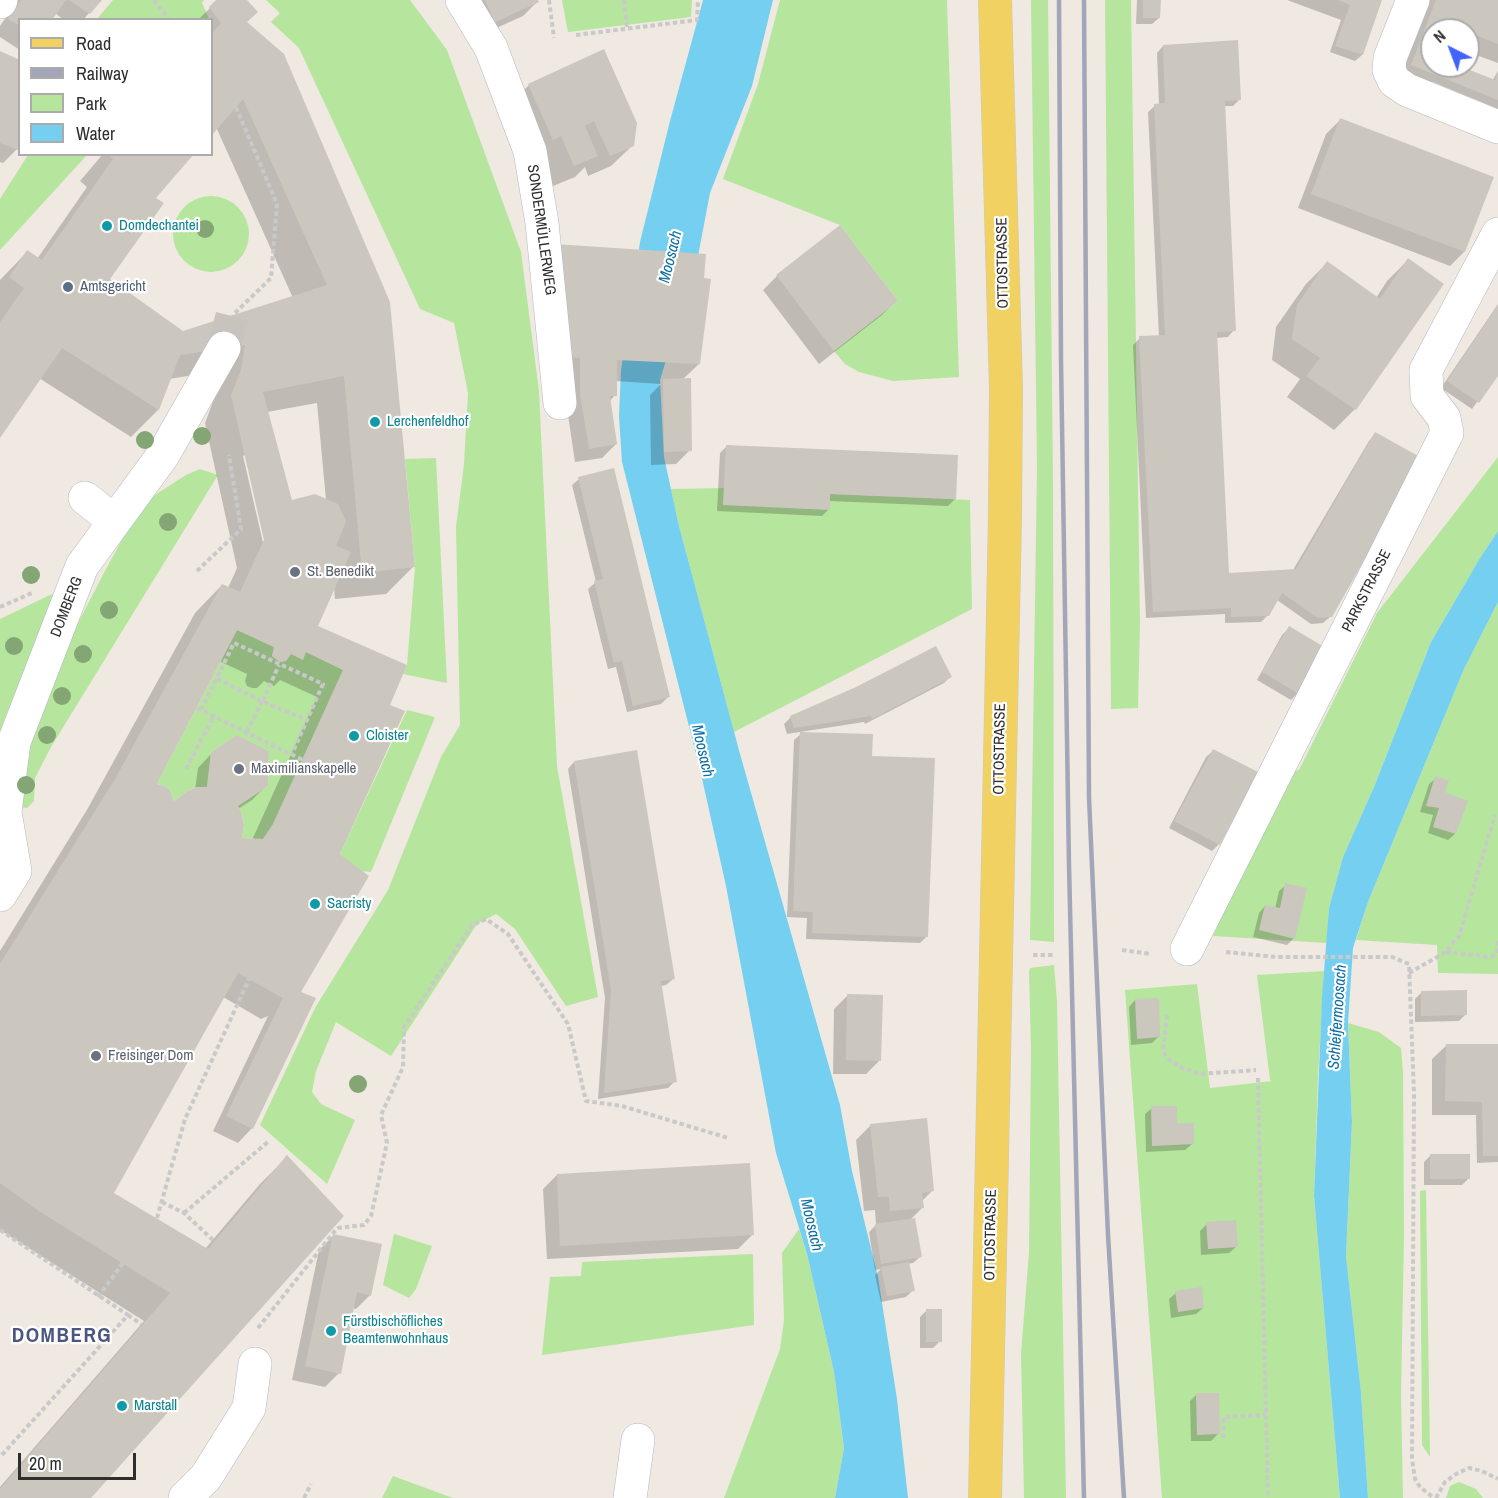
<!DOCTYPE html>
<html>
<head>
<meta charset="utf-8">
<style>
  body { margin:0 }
  #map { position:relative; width:1498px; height:1498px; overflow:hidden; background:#efe9e1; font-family:"Archivo Narrow",sans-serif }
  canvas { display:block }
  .legend { position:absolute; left:18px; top:18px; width:195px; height:138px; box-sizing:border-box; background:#fff; border:2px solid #ababab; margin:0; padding:8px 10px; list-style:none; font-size:18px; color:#2e2e2e }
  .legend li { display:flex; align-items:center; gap:12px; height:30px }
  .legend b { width:30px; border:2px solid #ababab }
  .north { position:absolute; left:1420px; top:18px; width:60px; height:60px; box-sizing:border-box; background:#fff; border:2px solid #ababab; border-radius:50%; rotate:318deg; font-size:16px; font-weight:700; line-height:24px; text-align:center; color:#2e2e2e }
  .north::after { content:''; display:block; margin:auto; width:21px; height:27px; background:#4264fb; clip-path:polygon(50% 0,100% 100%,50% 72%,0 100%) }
  .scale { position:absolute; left:18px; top:1453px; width:118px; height:27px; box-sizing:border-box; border:3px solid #2e2e2e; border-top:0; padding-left:8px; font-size:18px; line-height:21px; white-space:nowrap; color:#2e2e2e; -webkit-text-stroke:4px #fff; paint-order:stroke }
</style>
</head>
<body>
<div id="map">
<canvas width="1498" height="1498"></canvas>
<ul class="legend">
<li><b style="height:8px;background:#f2d163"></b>Road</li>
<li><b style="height:8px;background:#a3a6b8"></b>Railway</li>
<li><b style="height:16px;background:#b6e59e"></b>Park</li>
<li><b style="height:16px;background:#75cff0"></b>Water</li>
</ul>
<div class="north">N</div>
<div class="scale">20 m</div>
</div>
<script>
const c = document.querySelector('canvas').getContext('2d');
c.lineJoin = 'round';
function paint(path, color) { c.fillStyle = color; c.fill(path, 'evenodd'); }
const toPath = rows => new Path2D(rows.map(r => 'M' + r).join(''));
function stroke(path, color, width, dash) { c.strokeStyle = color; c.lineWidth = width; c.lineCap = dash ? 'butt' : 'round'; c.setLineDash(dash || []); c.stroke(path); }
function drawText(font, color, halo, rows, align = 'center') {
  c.font = font + ' "Archivo Narrow",sans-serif'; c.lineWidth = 4.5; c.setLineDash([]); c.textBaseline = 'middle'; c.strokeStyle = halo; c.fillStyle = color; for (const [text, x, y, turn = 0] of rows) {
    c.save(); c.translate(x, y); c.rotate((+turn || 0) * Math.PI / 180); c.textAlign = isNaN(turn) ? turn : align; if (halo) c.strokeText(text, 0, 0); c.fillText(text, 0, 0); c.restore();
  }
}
const green = toPath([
  [113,0,204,0,202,3,209,19,97,19],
  [266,0,410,0,447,50,521,252,539,391,557,766,598,997,566,1006,515,929,496,914,477,924,391,1056,336,1022,316,1071,312,1092,321,1104,355,1120,327,1184,260,1125,315,1008,388,890,441,757,460,725,456,527,464,464,468,393,454,323,420,309,299,48,271,22,280,13],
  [562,0,692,0,691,17,568,32],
  [780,0,947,0,959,377,893,381,859,372,845,364,834,351,898,301,840,225,723,179,758,84],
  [1031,0,1048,0,1053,483,1054,942,1030,940,1037,467],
  [1105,0,1131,0,1140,624,1138,708,1111,709],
  [28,155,87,155,0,250,0,199],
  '173 234a38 38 0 1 1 76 0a38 38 0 1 1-76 0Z',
  [1498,457,1498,531,1480,558,1431,642,1374,787,1343,857,1329,908,1327,943,1213,936,1286,773,1299,770,1377,613],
  [436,458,447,683,403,674,407,665,415,567,405,459],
  [200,469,218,475,51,747,35,778,34,801,27,808,20,807,20,766,77,625,106,569,139,509,155,495,186,475],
  [724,488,830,510,830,494,970,500,972,609,734,732,679,526,671,489],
  [58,593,43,642,7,712,0,732,0,619,50,595],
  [1498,602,1498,974,1438,973,1437,945,1356,940,1368,902,1464,669],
  [237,630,274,647,272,656,280,662,286,661,291,654,306,652,343,670,273,824,263,839,242,838,244,825,241,811,238,806,268,786,269,751,237,735,211,752,207,787,197,787,187,791,174,801,170,790,165,786,157,784],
  [407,710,435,717,371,872,360,871,340,854],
  [1054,965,1057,1001,1066,1498,1024,1498,1021,1354,1029,1252,1031,1050,1029,972,1030,968],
  [1324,971,1318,1077,1314,1196,1340,1498,1162,1498,1125,990,1197,984,1210,1088,1272,1081,1270,1080,1257,975],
  [1348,1023,1379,1032,1401,1048,1403,1072,1404,1235,1401,1396,1403,1498,1368,1498,1361,1392,1346,1256,1352,1122],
  [1426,1190,1430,1457,1422,1445,1420,1191],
  [799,1229,807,1254,834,1372,844,1448,835,1498,724,1498,780,1349,784,1320,782,1253],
  [394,1234,432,1246,416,1289,409,1298,383,1285],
  [753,1254,754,1325,542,1355,550,1277,581,1276,582,1262],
  [393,1476,453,1498,382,1498],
  [1459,1482,1476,1489,1483,1498,1446,1498,1450,1486]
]);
const water = toPath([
  [703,0,773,0,752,86,710,193,698,256,660,380,664,457,679,526,740,754,840,1105,852,1171,878,1277,897,1399,908,1498,835,1498,844,1448,834,1372,807,1254,776,1153,726,886,701,774,622,462,619,416,621,370,640,242,670,121],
  [1498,531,1498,602,1464,669,1368,902,1353,948,1348,1023,1352,1122,1346,1256,1361,1392,1368,1498,1340,1498,1314,1196,1322,997,1329,908,1343,857,1374,787,1431,642,1480,558]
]);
const shadow = toPath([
  [18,0,100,0,83,20,64,20,55,13,20,20,20,50,0,37,0,26],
  [218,0,245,0,246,22,283,55,413,567,386,594,335,599,334,587,316,627,388,705,338,854,299,992,314,999,252,1128,238,1143,213,1131,268,1016,261,1019,223,997,112,1193,205,1249,260,1184,287,1157,89,1498,0,1498,0,1487,144,1321,0,1230,0,951,88,808,195,613,222,585,228,588,237,568,205,423,214,399,218,371,169,379,158,410,131,437,39,378,0,436,0,280,27,252,37,259,87,187,80,181,103,154,192,154,154,198,108,279,183,333,293,298,216,127,212,133,212,20,198,20],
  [317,403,326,500,291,502,267,412],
  [245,455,267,547,264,547,243,456],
  [219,661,247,674,245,681,247,686,252,688,257,688,264,681,274,686,280,680,317,697,252,840,240,840,238,809,252,800,267,785,212,753,198,768,195,790,174,803,155,784],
  [466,0,537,0,537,2,523,16,481,35],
  [1137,0,1159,0,1159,18,1152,24,1136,24],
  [1287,0,1381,0,1362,55,1355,61,1330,52,1341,20],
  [1428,0,1498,0,1498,63,1468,52,1468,30,1432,30,1432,66,1456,66,1492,81,1498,71,1498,109,1433,82,1426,90,1397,79],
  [1163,46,1240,99,1233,106,1224,106,1234,330,1228,337,1216,338,1228,574,1293,570,1369,441,1375,434,1331,616,1323,623,1311,624,1277,600,1268,615,1261,622,1225,623,1225,614,1146,618,1133,345,1140,338,1159,337,1148,112,1155,106,1159,105,1157,53],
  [604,51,633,145,611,166,588,176,585,167,575,177,553,186,540,156,508,106,529,85],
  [0,53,20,61,20,144,17,149,3,163,0,162],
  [1340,120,1492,178,1464,252,1450,266,1298,208,1326,134],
  [840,227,896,301,882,315,819,364,763,290,777,276],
  [1408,260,1442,284,1355,409,1334,430,1287,397,1300,379,1272,360,1276,327,1306,284,1327,263,1376,298,1387,281],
  [534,266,699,364,682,380,690,450,676,464,651,465,650,395,661,384,615,381,615,395,610,401,616,444,602,458,575,462,568,415],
  [1498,304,1498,373,1472,409,1441,388],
  [726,447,955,499,948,506,829,501,829,509,822,516,717,511,720,453],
  [579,479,668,697,661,704,627,712,616,667,608,669,588,589,596,582,572,485],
  [1289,628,1298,693,1291,700,1257,680,1282,635],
  [950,677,944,683,865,724,864,722,787,734,784,724,791,717],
  [801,734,870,757,927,936,920,943,806,939,807,918,787,917,794,740],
  [1213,751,1219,844,1212,851,1169,828,1206,757],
  [574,762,673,979,666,985,661,986,675,1081,668,1088,598,1099,605,998,568,769],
  [1436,778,1443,793,1455,834,1448,840,1428,833,1433,815,1420,812,1429,784],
  [1286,885,1294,938,1287,945,1253,937,1259,913,1265,906,1275,909,1279,891],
  [1422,992,1465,1015,1459,1021,1415,1022,1415,999],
  [848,995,880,1060,866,1074,833,1074,834,1009],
  [1135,1000,1158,1037,1152,1043,1131,1045,1129,1007],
  [1447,1045,1498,1045,1498,1162,1477,1163,1476,1115,1432,1115,1432,1059],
  [1152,1108,1175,1125,1192,1144,1185,1150,1146,1152,1145,1114],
  [871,1125,932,1191,922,1201,923,1207,910,1220,920,1257,913,1263,908,1264,913,1290,906,1297,881,1302,875,1275,881,1269,875,1270,869,1232,876,1225,875,1210,864,1211,856,1140],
  [1430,1156,1469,1178,1462,1185,1424,1185,1424,1162],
  [557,1175,752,1235,738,1249,547,1259,543,1189],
  [1207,1224,1236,1247,1229,1253,1201,1255,1200,1231],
  [333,1236,370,1295,356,1309,353,1308,339,1373,325,1387,292,1380,319,1250],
  [1176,1293,1203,1308,1196,1314,1171,1318,1169,1299],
  [927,1310,940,1341,933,1348,920,1348,920,1317],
  [1197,1394,1218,1434,1211,1441,1191,1441,1190,1401]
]);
const building = toPath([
  [21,0,66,0,52,20,20,20,20,26,8,19],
  [69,0,102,0,90,14],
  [216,0,247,0,258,12,247,22,284,54,390,302,415,567,362,573,344,376,263,392,292,500,315,494,338,504,346,521,336,546,351,552,318,626,407,665,390,705,405,711,340,854,369,876,301,992,316,998,253,1129,226,1116,283,998,238,973,114,1193,208,1249,287,1155,344,1216,91,1498,0,1498,0,1489,170,1293,39,1211,0,1183,0,964,115,779,222,584,240,592,264,540,231,395,241,370,245,345,180,355,159,410,62,348,0,438,0,322,24,288,9,277,27,250,42,260,113,159,108,154,194,154,156,198,164,203,110,279,183,331,327,285,243,99,212,135,212,33,221,23,209,7],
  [237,630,274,647,272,656,280,662,286,661,291,654,303,660,306,652,343,670,273,824,263,839,242,838,244,825,241,811,238,806,268,786,269,751,237,735,211,752,207,787,197,787,187,791,174,801,170,790,165,786,157,784],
  [485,0,538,0,539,2,495,22],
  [1143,0,1161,0,1160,18,1143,18],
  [1338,0,1382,0,1363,55,1335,46,1350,5],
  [1436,0,1498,0,1498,44,1468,32,1468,30,1432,30,1432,66,1460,66,1495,80,1498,72,1498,100,1411,65],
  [1238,40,1241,100,1225,101,1236,331,1217,332,1229,573,1296,569,1375,432,1422,458,1332,617,1318,618,1282,593,1269,616,1231,617,1231,608,1153,612,1139,336,1165,335,1154,104,1165,103,1163,45],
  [604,49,637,123,634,146,610,156,594,121,585,126,598,156,574,166,561,136,553,140,528,84],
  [0,51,20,60,18,150,0,143],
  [1340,118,1494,177,1465,252,1311,194],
  [840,225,898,301,834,351,776,275],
  [554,244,706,254,704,278,711,279,700,364,617,360,617,396,610,396,617,444,589,449,580,394,580,358,570,357],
  [1408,258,1444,284,1356,410,1306,376,1320,358,1292,339,1297,305,1327,261,1380,299],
  [1498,305,1498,376,1479,403,1447,381],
  [691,378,692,451,664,452,663,379],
  [726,445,958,455,956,499,830,494,830,510,723,505],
  [614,468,670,697,633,706,622,661,614,663,594,581,603,579,578,477],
  [1289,626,1326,648,1299,694,1262,672],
  [936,646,952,677,872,719,871,716,794,728,790,716,856,687],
  [800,732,873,734,872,756,935,758,928,937,812,933,813,912,793,911],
  [1213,749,1258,772,1220,845,1174,821],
  [637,750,675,979,661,981,677,1082,604,1093,611,990,574,761],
  [1435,776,1449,780,1445,792,1468,801,1456,834,1433,827,1439,808,1426,806],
  [1285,883,1307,888,1295,939,1259,930,1265,905,1280,908],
  [1467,990,1467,1015,1421,1016,1421,991],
  [847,994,883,995,881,1061,846,1060],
  [1159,998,1160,1037,1137,1039,1135,999],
  [1446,1044,1498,1044,1498,1156,1483,1156,1482,1102,1445,1101],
  [1151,1106,1177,1106,1177,1123,1194,1123,1194,1144,1152,1146],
  [927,1118,934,1191,922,1193,924,1208,890,1211,889,1197,878,1197,870,1124],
  [1430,1154,1470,1154,1470,1179,1430,1179],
  [750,1163,754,1235,560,1246,557,1174],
  [915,1218,922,1257,881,1264,875,1224],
  [1236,1220,1238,1247,1208,1249,1206,1222],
  [333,1234,382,1244,371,1296,357,1292,341,1374,305,1366],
  [909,1262,915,1291,887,1296,881,1267],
  [1202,1287,1204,1308,1178,1312,1175,1291],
  [926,1309,942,1309,942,1342,926,1342],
  [1196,1393,1219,1393,1220,1434,1197,1435]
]);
const minorTunnel = toPath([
  [224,348,232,316]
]);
const path = toPath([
  [154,0,169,20],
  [549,0,554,38],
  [624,0,627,28],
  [576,35,697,20,698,0],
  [235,313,271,278,277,204,236,107],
  [197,571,241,529,229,455],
  [0,607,32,593],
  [217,679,260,700],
  [264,702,307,720],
  [197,708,309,763],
  [201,710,234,643,323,684,292,754],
  [247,732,261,703,260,700,263,700,279,665],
  [186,769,214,716],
  [1122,950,1151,954],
  [1226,952,1277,957,1392,957,1409,964,1414,1094,1412,1459,1415,1479,1420,1487,1434,1498],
  [1446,952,1491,957,1497,953,1498,939],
  [1033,955,1055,955],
  [1409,973,1446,952,1459,936,1495,815],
  [1167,1015,1163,1051,1167,1058,1180,1067,1199,1074,1256,1070],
  [1258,1078,1268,1498],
  [162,1202,184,1213,214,1241],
  [184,1213,269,1141],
  [157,1218,185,1119,249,979],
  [0,1230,128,1315,0,1457],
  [98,1297,123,1263],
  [128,1315,141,1324],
  [258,1328,334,1232,338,1228,364,1225,371,1216,387,1143,381,1115,403,1067,404,1027,472,925,486,919,508,934,568,1024,586,1101,622,1106,728,1138],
  [1223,1438,1224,1417,1266,1415],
  [304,1498,311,1484],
  [1436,1498,1445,1482,1456,1474,1469,1468,1482,1471,1498,1479]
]);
const minor = toPath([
  [462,0,491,48,530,151,542,223,560,403],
  [1413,0,1390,58,1389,70,1394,81,1407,90,1498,127],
  [0,2,1,0],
  [85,498,114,521],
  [0,895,15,871,5,812,14,742,82,566,163,455,224,348],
  [1187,949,1447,433,1444,418,1427,396,1426,370,1498,234],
  [185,1498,206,1477,249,1408,255,1364],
  [630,1498,638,1440]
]);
const major = toPath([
  [985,1498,1005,516,1006,389,995,0]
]);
const rail = toPath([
  [1059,0,1061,360,1069,865,1084,1498],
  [1084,0,1089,797,1108,1235,1124,1498]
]);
const trees = [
  [205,229],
  [202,436],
  [145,440],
  [168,522],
  [31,575],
  [109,610],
  [14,646],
  [83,654],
  [62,696],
  [47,735],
  [26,785],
  [358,1084]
];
const markers = [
  [107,226,6,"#0f9aa8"],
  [68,287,6,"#5c6f8a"],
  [375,422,6,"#0f9aa8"],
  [295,572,6,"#6b7280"],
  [354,736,6,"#0f9aa8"],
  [239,769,6,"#6b7280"],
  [315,904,6,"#0f9aa8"],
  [96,1056,6,"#6b7280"],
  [331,1331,6,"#0f9aa8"],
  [122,1406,6,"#0f9aa8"]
];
const cultureNames = [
  ["Domdechantei",119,226],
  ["Lerchenfeldhof",387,422],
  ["Cloister",366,736],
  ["Sacristy",327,904],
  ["Fürstbischöfliches",343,1322],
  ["Beamtenwohnhaus",343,1339],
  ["Marstall",134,1406]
];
const streetNames = [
  ["SONDERMÜLLERWEG",541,230,82],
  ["OTTOSTRASSE",1003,263,-91],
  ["PARKSTRASSE",1367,591,-63],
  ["DOMBERG",67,607,-69],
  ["OTTOSTRASSE",1000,749,-89],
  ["OTTOSTRASSE",991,1235,-89]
];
const serviceNames = [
  ["Amtsgericht",80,287]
];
const worshipNames = [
  ["St. Benedikt",307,572],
  ["Maximilianskapelle",251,769],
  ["Freisinger Dom",108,1056]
];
const waterNames = [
  ["Moosach",671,257,-76],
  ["Moosach",702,751,77],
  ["Schleifermoosach",1338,1017,-86],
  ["Moosach",811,1225,77]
];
const districtNames = [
  ["DOMBERG",62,1336]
];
paint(green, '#b6e59e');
paint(water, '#75cff0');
paint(shadow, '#0003');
paint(building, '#cbc7bf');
stroke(minorTunnel, '#c8c4bd', 33, [33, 16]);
stroke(minor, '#b4b7c1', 34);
stroke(major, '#c9c9c9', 34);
stroke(path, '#c9c9c9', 4, [4.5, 3]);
stroke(minor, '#fff', 33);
stroke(major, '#f2d163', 33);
stroke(rail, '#a3a6b8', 4.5);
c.fillStyle = '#84a574';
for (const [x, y] of trees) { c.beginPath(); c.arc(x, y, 9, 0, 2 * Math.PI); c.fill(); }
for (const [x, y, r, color] of markers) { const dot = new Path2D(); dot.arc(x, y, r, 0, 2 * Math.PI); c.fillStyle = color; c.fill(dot); stroke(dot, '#fff', 2); }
drawText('15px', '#0d838f', '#fff', cultureNames, 'left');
drawText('15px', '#2e2e2e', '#fff', streetNames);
drawText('15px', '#4e5e75', '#fff', serviceNames, 'left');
drawText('15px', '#5b616d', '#fff', worshipNames, 'left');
drawText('italic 16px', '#0d6fa3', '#fff', waterNames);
c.letterSpacing = '1.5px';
drawText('bold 21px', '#4d5680', '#fff', districtNames);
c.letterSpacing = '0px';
</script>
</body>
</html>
